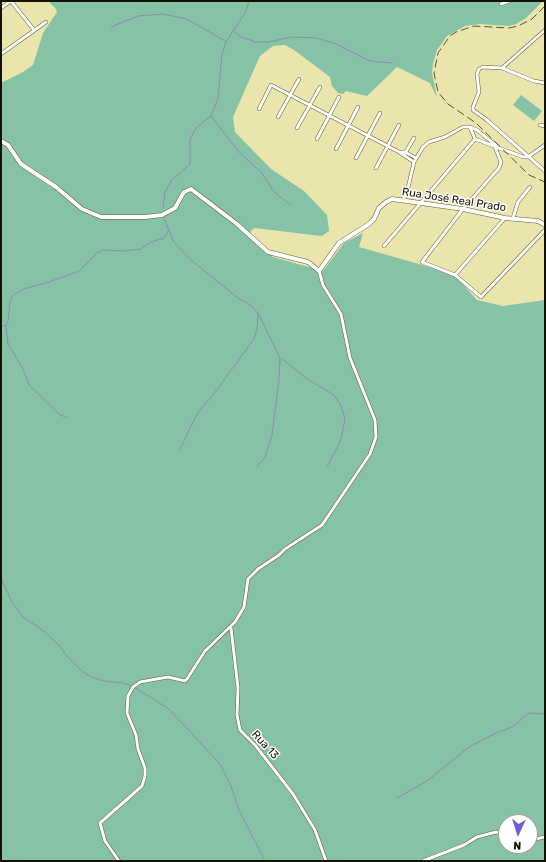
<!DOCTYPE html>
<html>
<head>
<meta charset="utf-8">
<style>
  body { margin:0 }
  #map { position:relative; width:546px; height:862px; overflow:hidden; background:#e9e5ad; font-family:Rubik,sans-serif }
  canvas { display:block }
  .frame { position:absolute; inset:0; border:2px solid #141201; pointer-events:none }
  .north { position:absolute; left:498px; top:814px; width:40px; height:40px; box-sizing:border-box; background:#fff; border:1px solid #a1a099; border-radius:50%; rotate:184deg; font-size:11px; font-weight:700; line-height:16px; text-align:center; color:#141201 }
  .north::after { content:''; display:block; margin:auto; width:14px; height:18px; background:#6e60da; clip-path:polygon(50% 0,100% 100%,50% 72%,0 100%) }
</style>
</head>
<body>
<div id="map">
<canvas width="546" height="862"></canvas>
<div class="frame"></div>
<div class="north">N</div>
</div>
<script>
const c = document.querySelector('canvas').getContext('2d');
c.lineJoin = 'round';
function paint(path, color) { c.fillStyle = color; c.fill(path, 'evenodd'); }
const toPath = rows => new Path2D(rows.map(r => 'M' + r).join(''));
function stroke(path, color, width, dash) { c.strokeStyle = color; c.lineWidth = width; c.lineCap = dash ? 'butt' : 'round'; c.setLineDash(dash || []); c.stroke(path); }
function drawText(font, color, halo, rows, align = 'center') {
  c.font = font + ' Rubik,sans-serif'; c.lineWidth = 3; c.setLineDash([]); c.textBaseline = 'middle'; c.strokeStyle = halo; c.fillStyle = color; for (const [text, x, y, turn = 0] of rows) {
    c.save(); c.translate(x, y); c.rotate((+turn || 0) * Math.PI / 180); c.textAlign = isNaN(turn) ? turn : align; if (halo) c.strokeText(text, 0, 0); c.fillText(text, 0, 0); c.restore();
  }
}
const green = toPath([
  [48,1,543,1,526,18,516,24,509,26,480,24,465,26,447,36,437,50,433,63,432,73,437,98,430,83,397,67,367,96,346,91,343,94,338,93,332,86,330,77,294,50,285,45,273,46,260,56,233,117,235,132,271,169,304,191,327,215,329,231,322,236,254,228,247,235,273,257,323,271,344,243,363,233,359,247,454,274,477,300,503,306,545,300,545,861,1,861,1,83,23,72,33,65,43,33,57,12,56,9],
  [506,822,530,822,530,846,506,846],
  [521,95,542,111,534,121,513,105]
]);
const stream = toPath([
  [111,27,138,16,163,14,187,19,225,41],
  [233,30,239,36,255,42,268,42,292,37,317,38,336,44,370,61,392,63],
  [211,116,239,152,261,172,275,193,291,205],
  [163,208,165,192,171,181,190,164,190,139,196,128,211,116,218,99,222,54,226,42,246,11,249,1],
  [164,219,174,242,191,260,238,298,249,304,258,313,280,358,279,379,272,435,265,457,257,467],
  [1,327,6,325],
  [281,358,306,378,334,395,341,406,345,418,343,430,340,442,327,467],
  [67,418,59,414,30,386,21,365,8,344,6,325,8,321,10,301,13,295,24,289,49,282,79,271,97,253,103,250,123,251,141,249,151,242,164,238,168,231],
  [180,449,198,412,213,395,254,339,257,329,258,313],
  [1,578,12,602,23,617,45,632,59,645,66,655,82,671,91,677,104,681,123,683,132,686],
  [134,687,169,709,220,764,231,786,239,810,265,861],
  [397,798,427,781,469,747,494,734,512,727,529,713,545,714]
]);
const minor = toPath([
  [11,1,34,30],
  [501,4,509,1],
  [1,8,11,1],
  [1,54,46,22],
  [502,68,545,30],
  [545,83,534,81,502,68,483,67,479,69,477,74,479,92,473,107,473,110,487,120,545,171],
  [259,109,271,85,399,152,414,162],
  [278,117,299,79],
  [540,125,545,126],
  [470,127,475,139],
  [297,128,320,87],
  [317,139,339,97],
  [495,147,501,162,499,168,463,209,422,262,455,275,481,297,545,230],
  [336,149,358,107],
  [399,152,405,152,416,158],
  [404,155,414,138],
  [356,158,380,113],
  [376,168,399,125],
  [403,200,407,192,414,162,423,147,429,142,445,137,463,127,470,127,477,130,498,147],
  [513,218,518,202,530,187],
  [384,246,475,139,523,157,528,157,545,145],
  [455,275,505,218],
  [231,628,238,688,237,715,240,730,255,745,293,794,315,830,326,861],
  [530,840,545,837],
  [119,861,105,841,100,823,142,786,145,776,145,768,138,749,136,735,127,713,128,696,133,687,140,682,168,677,185,681,187,679,205,651,235,622,244,607,248,579,258,569,279,555,285,549,322,525,370,454,376,437,375,420,350,358,341,314,323,285,319,271],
  [423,861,464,845,477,837,496,832,506,834]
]);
const tertiary = toPath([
  [1,141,8,145,21,164,56,187,82,209,101,217,145,217,162,215,175,208,184,192,191,189,237,224,268,252,308,262,319,271,339,243,369,224,374,219,379,208,386,202,392,199,463,209,505,218,538,221,545,225]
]);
const rail = toPath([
  [545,6,532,19,518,26,509,28,474,26,456,32,450,36,438,53,434,73,438,92,448,104,476,123,529,175,545,182]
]);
const streetNames = [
  ["Rua José Real Prado",454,200,9],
  ["Rua 13",265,745,48]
];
paint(green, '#85c2a6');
stroke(stream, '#8e8db1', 1);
stroke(minor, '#625e2a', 4);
stroke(tertiary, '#625e2a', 5);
stroke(minor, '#fff', 3);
stroke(tertiary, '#fff', 4);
stroke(rail, '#555235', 1, [8, 4]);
drawText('11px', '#141201', '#fff', streetNames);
</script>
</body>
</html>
